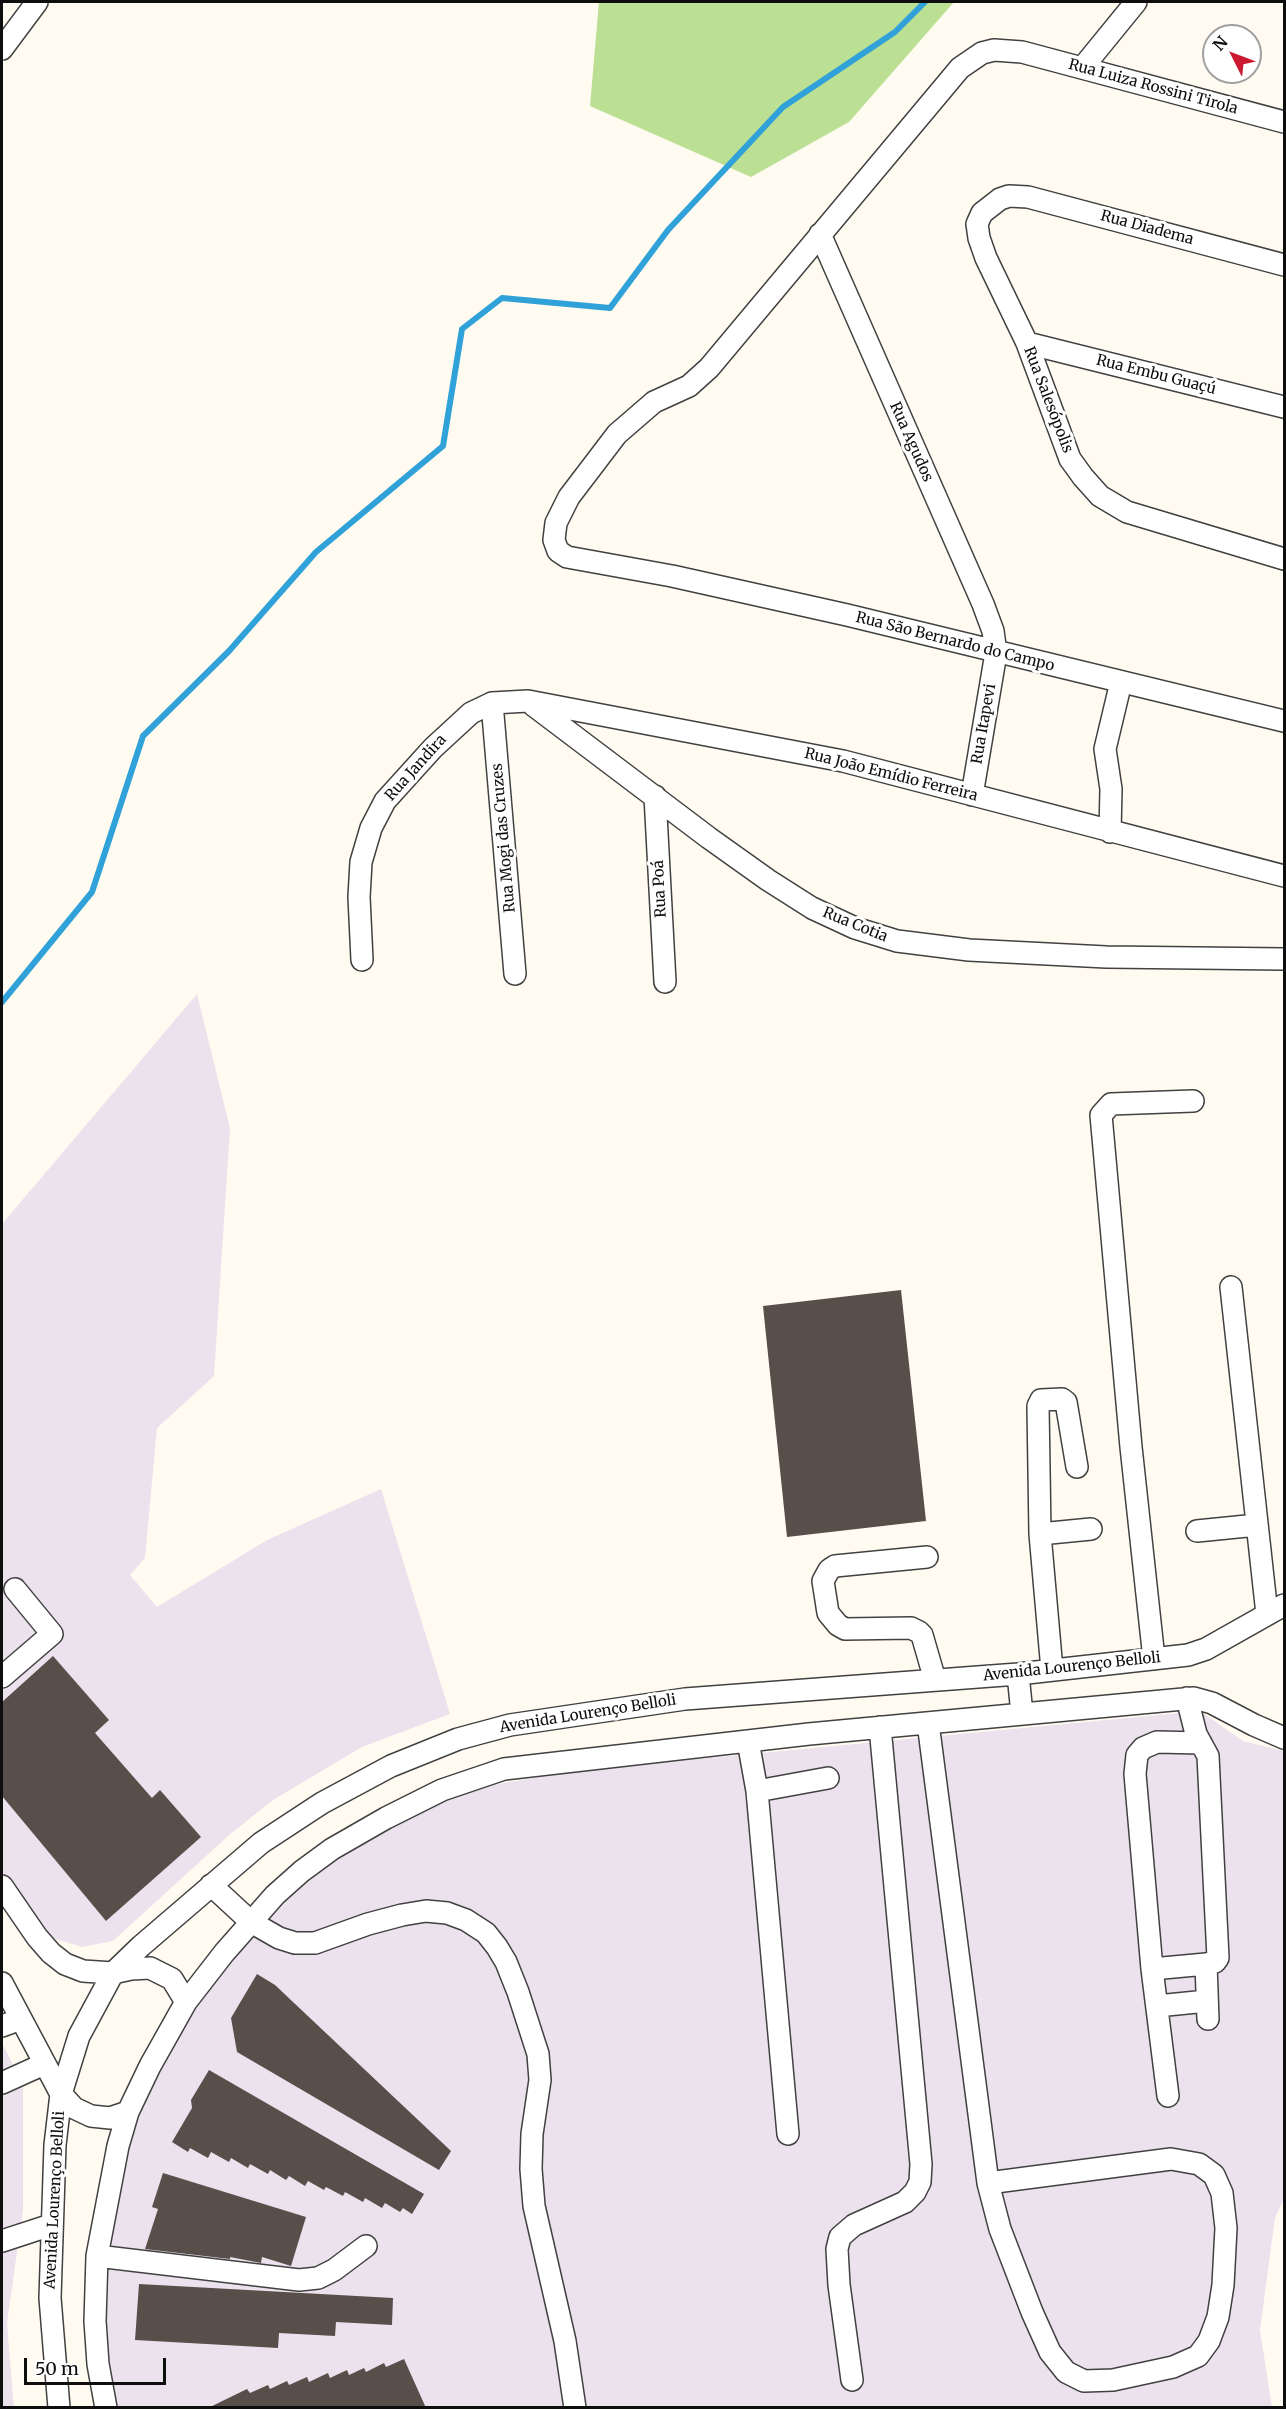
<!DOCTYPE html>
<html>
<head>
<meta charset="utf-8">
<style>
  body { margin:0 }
  #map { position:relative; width:1286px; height:2409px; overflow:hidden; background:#fffbf0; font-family:Merriweather,serif }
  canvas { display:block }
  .frame { position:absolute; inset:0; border:3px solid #0e0e0e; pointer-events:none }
  .north { position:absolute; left:1202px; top:24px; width:60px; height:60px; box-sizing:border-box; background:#fff; border:2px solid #9f9f9f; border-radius:50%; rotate:312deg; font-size:16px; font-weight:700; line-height:24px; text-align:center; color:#0e0e0e }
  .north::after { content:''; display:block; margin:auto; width:21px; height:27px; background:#cb1a2f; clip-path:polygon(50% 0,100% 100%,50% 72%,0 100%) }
  .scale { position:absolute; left:24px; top:2358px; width:142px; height:27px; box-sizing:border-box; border:3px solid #0e0e0e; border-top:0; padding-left:8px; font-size:18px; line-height:21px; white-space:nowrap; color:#0e0e0e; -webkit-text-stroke:4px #fff; paint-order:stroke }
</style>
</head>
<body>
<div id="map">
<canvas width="1286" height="2409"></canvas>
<div class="frame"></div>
<div class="north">N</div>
<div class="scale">50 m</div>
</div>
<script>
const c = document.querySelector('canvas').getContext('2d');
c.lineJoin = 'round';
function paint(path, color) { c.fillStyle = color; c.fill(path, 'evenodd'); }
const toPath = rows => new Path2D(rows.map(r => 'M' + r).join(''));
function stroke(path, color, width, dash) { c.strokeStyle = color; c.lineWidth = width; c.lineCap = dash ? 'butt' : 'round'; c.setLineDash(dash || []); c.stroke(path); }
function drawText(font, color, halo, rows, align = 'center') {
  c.font = font + ' Merriweather,serif'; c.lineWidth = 6; c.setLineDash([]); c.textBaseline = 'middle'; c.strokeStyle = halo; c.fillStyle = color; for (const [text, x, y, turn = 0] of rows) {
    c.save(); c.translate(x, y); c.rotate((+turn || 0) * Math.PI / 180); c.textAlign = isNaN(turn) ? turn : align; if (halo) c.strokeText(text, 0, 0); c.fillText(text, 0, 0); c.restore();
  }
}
const industrial = toPath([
  [197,994,230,1128,214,1376,157,1428,145,1558,130,1575,157,1607,267,1540,381,1489,450,1714,362,1747,273,1800,228,1836,113,1941,82,1947,46,1936,2,1874,2,1224],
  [1200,1711,1243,1741,1284,1751,1284,2198,1275,2218,1260,2330,1272,2407,116,2408,109,2384,102,2266,125,2146,174,2033,247,1934,334,1860,411,1814,486,1786,573,1771],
  [2,2043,23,2084,23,2210,7,2323,14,2408,2,2407]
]);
const forest = toPath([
  [599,2,954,2,849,122,751,177,590,106]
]);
const stream = toPath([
  [2,1002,92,892,143,736,229,651,316,552,443,446,462,329,502,298,610,308,668,230,783,107,895,32,925,2]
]);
const building = toPath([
  [901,1290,926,1521,787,1537,763,1306],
  [53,1656,109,1720,95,1733,152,1798,160,1790,201,1837,106,1921,2,1796,2,1702],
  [257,1974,275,1985,451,2151,439,2170,237,2052,231,2018],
  [209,2070,424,2194,412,2214,403,2208,400,2212,385,2203,382,2208,365,2198,363,2202,345,2192,343,2196,326,2187,324,2190,308,2181,305,2186,289,2176,286,2180,270,2170,268,2174,250,2164,248,2168,231,2158,229,2162,211,2152,208,2158,190,2148,188,2152,172,2142,192,2108,191,2100],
  [163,2173,306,2217,291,2266,262,2257,261,2263,230,2257,230,2259,145,2249,158,2209,152,2207],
  [139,2284,393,2298,392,2325,336,2322,335,2336,279,2333,278,2348,135,2340],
  [404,2359,426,2408,208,2408,247,2389,250,2393,268,2385,270,2389,287,2381,289,2385,307,2377,309,2382,328,2373,330,2378,347,2370,349,2375,364,2368,366,2372,384,2363,386,2367]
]);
const minor = toPath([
  [2,49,37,2],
  [1083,67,1136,2],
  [1284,122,1022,52,994,50,982,53,960,68,709,368,689,386,654,402,617,434,569,497,556,523,554,540,558,551,567,557,672,576,847,615,1284,721],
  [820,234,983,604,993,631,996,653,972,795],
  [1284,265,1028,197,1009,196,1000,199,982,213,977,224,979,238,986,258,1027,343,1070,459,1083,477,1100,496,1127,512,1284,559],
  [1027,343,1284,407],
  [492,703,515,974],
  [533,705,709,838,768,880,812,908,855,928,897,941,969,950,1106,957,1284,959],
  [655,796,665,982],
  [1110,832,1111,789,1105,749,1121,682],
  [362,960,359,897,361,862,371,828,385,801,433,748,471,713,492,703,528,701,843,761,1284,876],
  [1231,1287,1267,1614],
  [1197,1531,1257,1525],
  [1040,1534,1091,1529],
  [927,1557,835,1566,829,1570,823,1581,828,1613,838,1625,845,1629,911,1628,919,1632,922,1635,935,1680],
  [1154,1659,1131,1447,1101,1115,1111,1104,1193,1101],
  [1052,1670,1040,1534,1038,1406,1041,1400,1062,1399,1066,1402,1077,1467],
  [1018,1674,1022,1714],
  [2,1677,52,1634,15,1589],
  [1187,1698,1196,1734,1208,1756,1218,1958,1215,1962,1206,1964,1208,2019],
  [928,1723,988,2183,1000,2229,1032,2312,1050,2352,1066,2372,1084,2381,1113,2380,1173,2367,1198,2356,1209,2341,1218,2317,1223,2285,1226,2228,1222,2193,1214,2175,1199,2164,1171,2159,988,2183],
  [748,1741,757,1791,828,1778],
  [757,1791,788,2134],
  [211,1885,251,1922,279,1938,295,1943,315,1943,368,1924,402,1915,426,1911,447,1913,466,1920,486,1933,497,1947,506,1962,518,1992,538,2054,540,2080,532,2134,531,2169,534,2206,565,2341,575,2408],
  [2,1886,37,1937,51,1953,65,1964,83,1971,113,1973,131,1969,150,1968,172,1979,186,2002],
  [1152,1969,1206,1964],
  [2,1983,61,2094,74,2108,91,2116,110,2118,128,2112],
  [1157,2006,1207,2001],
  [2,2026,21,2019],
  [2,2083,44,2064],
  [1168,2096,1152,1969,1135,1774,1137,1755,1143,1748,1157,1742,1201,1743],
  [2,2241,51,2225],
  [97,2256,299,2280,318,2278,334,2270,366,2246],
  [852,2380,839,2285,837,2249,840,2237,854,2225,905,2202,915,2192,920,2182,921,2164,880,1727],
  [59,2408,50,2298,55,2145,61,2094,79,2036,113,1973,141,1946,261,1843,322,1803,391,1766,458,1739,510,1725,685,1699,1018,1674,1188,1655,1206,1649,1284,1605],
  [106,2408,98,2364,95,2321,97,2256,118,2146,128,2112,150,2066,186,2002,224,1953,275,1895,302,1871,332,1849,386,1818,442,1790,504,1769,809,1734,1194,1698,1212,1703,1254,1725,1284,1738]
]);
const streetNames = [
  ["Rua Luiza Rossini Tirola",1153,87,15],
  ["Rua Diadema",1147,228,15],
  ["Rua Embu Guaçú",1156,375,14],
  ["Rua Salesópolis",1048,400,69],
  ["Rua Agudos",911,442,66],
  ["Rua São Bernardo do Campo",955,642,14],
  ["Rua Itapevi",984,724,-80],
  ["Rua Jandira",416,768,-48],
  ["Rua João Emídio Ferreira",891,775,14],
  ["Rua Mogi das Cruzes",504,838,-95],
  ["Rua Poá",660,889,-93],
  ["Rua Cotia",855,925,22],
  ["Avenida Lourenço Belloli",1072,1667,-6],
  ["Avenida Lourenço Belloli",588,1714,-9],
  ["Avenida Lourenço Belloli",55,2200,-87]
];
paint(industrial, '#ece2ee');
paint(forest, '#bbe093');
stroke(stream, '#30a2d9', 6);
paint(building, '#584e4a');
stroke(minor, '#414141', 24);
stroke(minor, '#fff', 21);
drawText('15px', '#0e0e0e', '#fff', streetNames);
</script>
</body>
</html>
